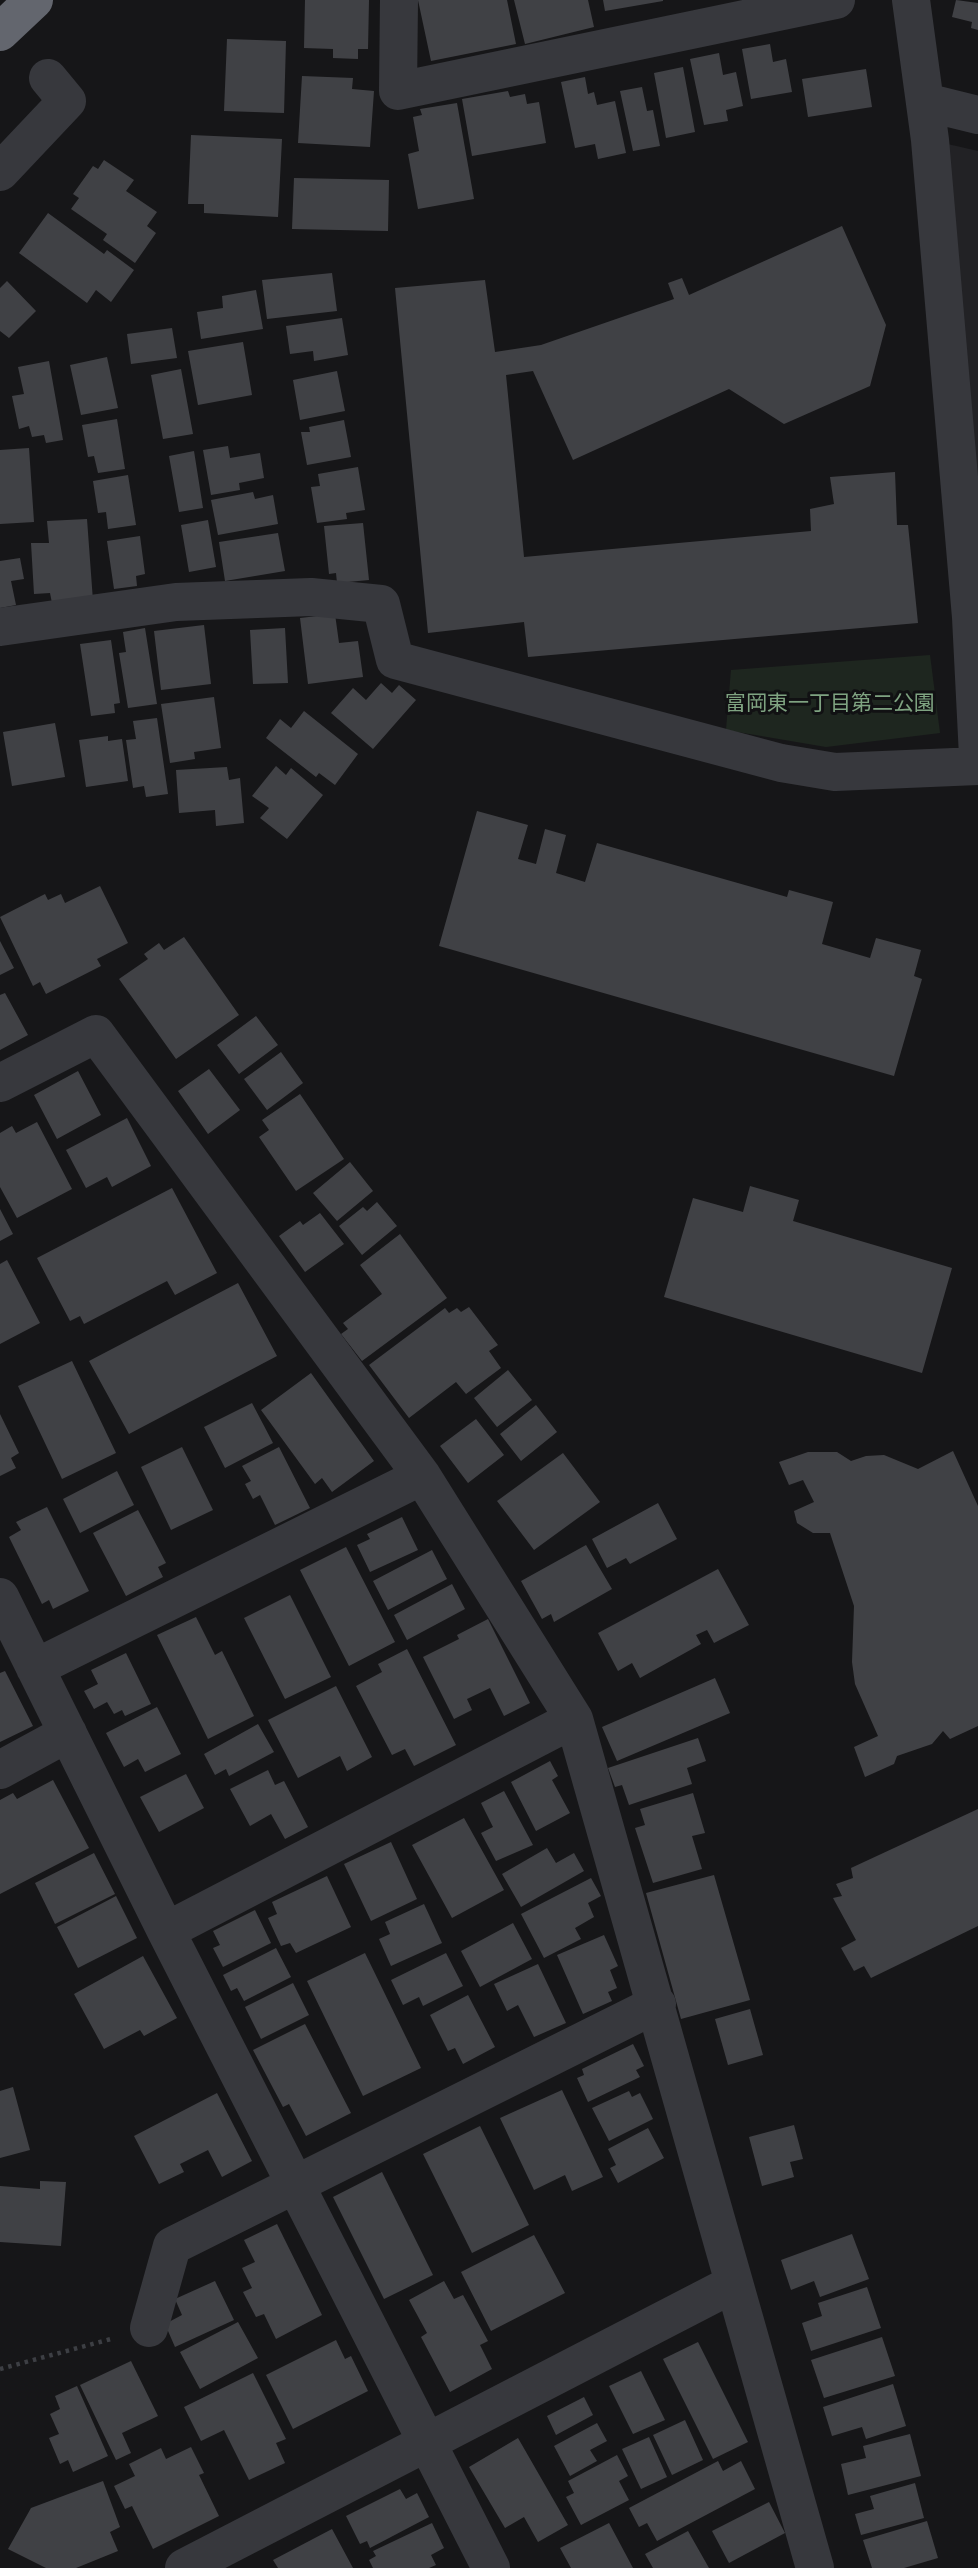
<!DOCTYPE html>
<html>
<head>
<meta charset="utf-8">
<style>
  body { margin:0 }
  canvas { display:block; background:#161618 }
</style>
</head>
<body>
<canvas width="978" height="2568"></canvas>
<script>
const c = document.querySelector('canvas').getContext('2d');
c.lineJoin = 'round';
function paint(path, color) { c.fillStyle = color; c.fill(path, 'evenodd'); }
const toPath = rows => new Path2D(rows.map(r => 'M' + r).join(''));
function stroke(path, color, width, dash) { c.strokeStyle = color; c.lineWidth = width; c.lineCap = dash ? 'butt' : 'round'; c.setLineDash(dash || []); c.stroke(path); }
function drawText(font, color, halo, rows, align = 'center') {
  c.font = font + ' Raleway,"Noto Sans JP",sans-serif'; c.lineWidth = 6; c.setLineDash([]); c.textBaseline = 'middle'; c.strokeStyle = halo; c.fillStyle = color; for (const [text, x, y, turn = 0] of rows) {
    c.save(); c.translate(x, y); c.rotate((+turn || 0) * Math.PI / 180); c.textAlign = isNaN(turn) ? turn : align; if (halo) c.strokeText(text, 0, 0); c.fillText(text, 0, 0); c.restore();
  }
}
const built = toPath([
  [930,140,978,151,978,671]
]);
const green = toPath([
  [930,655,940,733,826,747,726,730,731,670]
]);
const building = toPath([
  [305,0,369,0,368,49,358,49,358,59,333,58,333,49,304,48],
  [418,0,507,0,516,44,431,61],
  [514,0,588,0,594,27,525,44],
  [603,0,663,0,663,1,605,11],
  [956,0,978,3,978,30,971,28,972,22,952,17],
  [227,39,286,41,284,113,224,111],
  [770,44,773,62,786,59,792,92,751,99,742,49],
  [719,53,723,75,736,72,743,106,726,110,728,121,704,125,690,59],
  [683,67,695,132,666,138,654,73],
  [866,69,872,107,808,117,802,79],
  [302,76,353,78,352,89,374,91,370,147,298,143],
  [585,77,588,94,594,92,597,105,615,101,626,153,598,159,595,144,575,148,561,82],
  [642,87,647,111,653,110,660,146,633,151,620,91],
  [508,91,510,97,525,94,527,104,539,102,546,143,472,156,462,99],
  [457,103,474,199,418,209,408,154,419,151,413,117,422,115,420,109],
  [191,135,282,139,278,217,204,213,204,204,188,204],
  [104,160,134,180,126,191,157,212,147,226,156,233,135,263,103,240,107,234,71,209,79,198,73,194,93,166,98,169],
  [294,178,389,180,388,231,292,229],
  [48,213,104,254,107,250,134,270,111,302,96,290,87,303,19,253],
  [842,226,886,325,870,386,784,424,729,389,573,460,533,371,506,375,524,557,811,531,810,509,834,504,830,477,895,472,897,525,908,525,918,623,528,657,524,622,428,633,395,288,485,280,495,352,541,345,674,299,668,283,682,278,689,295],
  [332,273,337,311,267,319,262,280],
  [7,281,36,311,9,338,0,331,0,288],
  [256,290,263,329,201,339,197,312,223,308,222,296],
  [342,318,348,355,314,361,313,351,290,354,286,326],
  [172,328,177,358,131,364,127,334],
  [243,342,252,395,198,405,188,351],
  [107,357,118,408,81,415,70,365],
  [49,361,63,440,46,443,44,435,32,437,29,426,19,429,12,396,24,394,18,367],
  [181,369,193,434,163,439,151,375],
  [337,371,345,411,300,420,293,380],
  [117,419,125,469,98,473,94,456,88,457,82,425],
  [344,420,351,457,307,465,301,432,310,432,309,427],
  [228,446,230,458,260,453,264,478,239,483,240,490,211,495,203,450],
  [29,448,34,522,0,524,0,450],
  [194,451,203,508,179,512,169,456],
  [358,467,365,510,346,513,347,519,317,523,311,487,320,486,318,474],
  [128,475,136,525,108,529,106,512,98,513,93,481],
  [253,492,255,499,273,495,278,524,218,535,211,500],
  [87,519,93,601,52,603,50,593,34,594,31,543,49,543,47,521],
  [208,520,216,567,189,572,181,525],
  [363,523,369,580,337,583,336,573,329,574,324,526],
  [278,533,285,571,225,581,219,542],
  [140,536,145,574,136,576,137,586,114,589,107,541],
  [20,558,24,579,11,581,16,605,0,608,0,561],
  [335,614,339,643,358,641,363,677,308,684,300,618],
  [204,625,211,684,161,690,154,631],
  [145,628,157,704,128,708,119,653,126,652,123,632],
  [285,628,288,683,253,684,250,630],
  [111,640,120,703,114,704,115,713,91,716,80,644],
  [381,683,392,693,399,685,416,700,373,749,331,713,353,688,366,700],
  [214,697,221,748,194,752,195,759,170,763,161,704],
  [304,711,358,754,335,785,319,773,316,777,266,738,280,719,291,728],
  [157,718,168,794,146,797,144,786,133,788,126,740,136,739,133,721],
  [55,723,65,777,12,786,3,732],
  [108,736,108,741,122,739,128,781,86,787,79,740],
  [276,766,286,775,291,768,323,795,287,839,260,818,269,808,252,796],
  [227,767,229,780,240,778,244,823,216,826,215,810,179,813,176,770],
  [477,811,528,825,518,859,536,864,545,829,566,835,556,873,585,882,597,843,787,897,789,890,833,902,822,944,870,958,876,938,921,950,914,976,922,979,894,1076,439,946],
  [100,886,128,943,97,959,101,966,46,994,40,982,33,986,0,917,45,894,48,900,61,894,65,903],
  [184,937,239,1015,176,1059,119,979,148,959,144,954,159,943,164,950],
  [0,941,14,968,0,975],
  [5,993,28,1035,0,1050,0,995],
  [256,1016,278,1045,239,1074,217,1045],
  [281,1052,303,1083,267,1110,244,1079],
  [209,1069,240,1110,208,1134,178,1091],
  [78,1071,101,1115,57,1139,34,1095],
  [300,1094,344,1159,296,1191,259,1137,269,1130,262,1120],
  [127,1118,151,1166,112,1187,107,1177,86,1188,66,1150],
  [37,1122,72,1189,17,1218,0,1187,0,1133,12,1126,16,1133],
  [350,1162,373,1191,337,1221,313,1193],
  [750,1186,799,1200,793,1221,952,1268,922,1373,664,1297,693,1198,743,1212],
  [172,1188,217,1273,175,1295,167,1281,84,1324,80,1316,70,1321,37,1258],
  [377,1202,397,1226,362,1255,339,1226,363,1207,367,1211],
  [0,1209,13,1234,0,1241],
  [320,1213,344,1244,305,1272,279,1236,300,1221,303,1225],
  [400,1234,447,1298,362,1361,341,1334,348,1329,343,1323,382,1294,360,1265],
  [7,1260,40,1323,0,1344,0,1264],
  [238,1283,277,1356,129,1434,89,1361],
  [469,1307,498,1345,489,1351,501,1368,466,1394,456,1382,409,1418,369,1365,445,1308,449,1313,457,1308,461,1312],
  [72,1361,116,1453,62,1479,18,1386],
  [508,1370,532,1400,497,1427,474,1398],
  [311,1373,374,1461,332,1492,322,1478,315,1484,261,1410],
  [252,1403,273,1443,225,1468,204,1427],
  [536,1405,557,1432,521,1461,500,1434],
  [0,1414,19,1453,11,1458,16,1468,0,1476],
  [476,1419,504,1455,468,1483,440,1446],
  [182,1447,213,1510,171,1530,141,1467],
  [279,1447,310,1508,275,1525,260,1495,253,1499,245,1484,251,1481,242,1466],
  [953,1451,978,1506,978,1726,950,1739,943,1731,932,1744,897,1756,894,1764,865,1777,854,1747,878,1736,855,1684,852,1662,854,1606,830,1533,813,1533,797,1523,794,1511,814,1502,803,1480,789,1485,779,1462,808,1452,837,1452,851,1461,866,1456,884,1455,918,1469],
  [563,1453,600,1502,534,1550,497,1501],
  [117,1471,134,1505,80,1533,63,1499],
  [658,1503,677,1539,630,1564,626,1558,607,1568,592,1539],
  [47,1507,89,1591,53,1609,49,1600,42,1604,9,1537,21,1530,16,1522],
  [138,1510,166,1563,158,1567,163,1577,126,1596,93,1533],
  [402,1517,418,1550,370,1572,357,1545,370,1539,367,1534],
  [586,1545,612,1589,554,1622,551,1614,542,1619,521,1581],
  [346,1547,395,1642,349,1666,300,1570],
  [432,1550,447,1579,388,1610,373,1581],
  [718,1569,749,1625,714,1643,707,1630,696,1635,701,1644,640,1678,632,1663,618,1671,598,1633],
  [452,1584,465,1609,407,1640,394,1615],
  [290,1595,331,1677,285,1699,244,1618],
  [196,1617,215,1655,222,1651,254,1716,208,1739,157,1635],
  [488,1619,530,1703,504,1716,490,1688,467,1699,472,1710,454,1719,423,1657,459,1639,457,1635],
  [407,1649,456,1745,414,1766,405,1749,392,1755,356,1686,382,1672,378,1664],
  [126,1653,151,1704,125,1716,122,1710,114,1714,107,1702,94,1709,84,1691,98,1684,91,1670],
  [5,1671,33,1726,0,1742,0,1673],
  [715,1678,730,1713,617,1761,602,1727],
  [336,1686,372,1757,347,1771,340,1756,298,1778,268,1720],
  [157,1707,181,1754,145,1772,138,1759,124,1767,106,1733],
  [258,1724,274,1752,229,1776,226,1769,215,1775,204,1754],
  [698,1738,706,1761,687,1768,692,1784,629,1805,622,1785,615,1787,608,1768],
  [550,1761,558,1776,552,1780,570,1813,536,1831,511,1782],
  [268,1770,275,1785,284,1781,308,1827,285,1839,271,1814,250,1826,230,1789],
  [186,1774,204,1808,159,1832,140,1797],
  [53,1780,89,1848,0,1894,0,1800,13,1793,17,1799],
  [504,1791,533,1845,496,1861,481,1833,493,1827,481,1803],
  [693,1793,705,1833,692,1836,702,1869,653,1883,635,1828,645,1825,640,1809],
  [978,1809,978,1926,871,1978,864,1966,854,1971,841,1948,856,1940,833,1898,842,1896,836,1884,853,1878,851,1868],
  [464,1818,504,1890,452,1918,412,1845],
  [391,1842,417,1899,371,1921,344,1864],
  [547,1848,556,1863,574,1853,584,1871,521,1907,502,1874],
  [94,1853,115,1894,55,1924,35,1883],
  [714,1875,750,2000,681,2019,646,1893],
  [327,1876,351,1927,296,1953,290,1943,281,1946,268,1918,277,1914,272,1902],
  [591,1878,601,1896,588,1903,594,1917,575,1928,581,1939,544,1958,521,1914],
  [116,1896,137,1938,78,1968,57,1927],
  [424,1904,442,1943,391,1966,379,1939,390,1934,385,1922],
  [255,1910,271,1943,223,1967,213,1948,220,1945,213,1931],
  [513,1923,532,1959,480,1987,461,1951],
  [604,1935,618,1966,610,1970,617,1988,608,1992,612,2001,583,2014,557,1955],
  [276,1948,291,1977,244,2001,237,1988,231,1991,223,1975],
  [365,1953,421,2068,363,2096,307,1981],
  [446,1953,463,1986,423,2006,419,1997,403,2005,391,1980],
  [143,1956,177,2018,144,2036,140,2030,104,2049,74,1994],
  [538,1964,566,2023,534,2037,518,2005,507,2011,494,1984],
  [293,1983,309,2015,261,2039,245,2007],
  [468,1995,495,2047,463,2064,455,2048,448,2051,430,2015],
  [750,2009,763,2055,728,2065,715,2019],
  [305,2024,351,2113,306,2136,289,2104,283,2107,253,2050],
  [633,2044,644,2066,636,2070,640,2077,588,2102,577,2078,584,2075,582,2069],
  [13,2087,30,2150,0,2158,0,2091],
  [562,2090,603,2177,572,2191,565,2175,534,2190,500,2118],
  [629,2091,632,2097,640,2093,653,2119,609,2141,592,2108],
  [217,2093,252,2161,222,2177,208,2150,180,2164,184,2172,159,2184,134,2136],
  [794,2125,803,2159,790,2162,794,2177,762,2186,749,2137],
  [480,2126,529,2225,472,2253,423,2154],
  [648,2128,664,2158,618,2183,610,2168,616,2165,608,2149],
  [382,2172,433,2275,384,2299,333,2197],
  [40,2181,66,2182,61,2246,0,2242,0,2186,40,2189],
  [277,2224,322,2315,276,2339,264,2314,256,2317,243,2292,252,2288,242,2268,255,2262,244,2240],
  [852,2234,869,2279,820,2297,814,2281,791,2290,781,2260],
  [534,2235,565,2293,491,2331,461,2272],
  [215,2281,234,2320,175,2347,165,2324,182,2315,175,2299],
  [444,2281,454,2299,463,2295,488,2341,480,2345,492,2369,450,2392,421,2337,427,2333,409,2300],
  [867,2287,881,2328,811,2351,802,2323,822,2316,818,2303],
  [238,2322,258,2358,200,2389,180,2352],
  [882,2337,895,2376,824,2398,811,2360],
  [336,2340,345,2359,351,2356,368,2391,293,2429,266,2375],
  [698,2342,748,2442,713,2459,663,2359],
  [131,2361,158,2416,122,2433,131,2453,116,2460,80,2385],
  [641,2371,665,2420,633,2434,609,2386],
  [253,2373,286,2439,276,2443,285,2463,249,2480,224,2430,201,2441,184,2407],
  [893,2384,906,2426,866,2439,862,2427,832,2436,823,2407],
  [77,2386,108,2456,73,2472,68,2460,60,2464,49,2438,59,2434,50,2414,60,2409,55,2396],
  [584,2397,593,2415,556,2435,547,2416],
  [685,2420,703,2460,672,2475,653,2435],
  [597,2423,607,2441,590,2450,597,2461,570,2476,554,2446],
  [910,2434,921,2476,848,2495,841,2464,866,2458,863,2446],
  [649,2437,667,2477,641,2489,622,2449],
  [518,2438,568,2525,538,2542,524,2517,505,2528,469,2467],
  [191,2447,204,2473,199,2475,219,2516,153,2549,132,2506,125,2509,114,2486,135,2476,129,2464,161,2448,166,2459],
  [617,2455,628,2476,619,2481,629,2500,581,2525,566,2497,574,2493,568,2481],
  [718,2461,723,2471,741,2461,755,2489,657,2541,647,2523,639,2527,629,2508],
  [103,2481,120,2527,110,2532,118,2551,76,2568,46,2568,8,2549,31,2508],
  [915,2483,924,2518,861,2535,855,2514,874,2509,870,2496],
  [400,2489,406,2499,417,2493,429,2517,370,2548,367,2541,360,2544,346,2516],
  [769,2502,785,2533,729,2563,712,2531],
  [927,2521,938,2558,904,2568,872,2568,863,2540],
  [432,2523,444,2548,431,2555,436,2565,429,2568,373,2568,369,2560,376,2556,373,2551],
  [609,2523,633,2568,571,2568,560,2548],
  [332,2529,353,2568,278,2568,273,2560],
  [688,2531,709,2568,653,2568,645,2554]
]);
const path = toPath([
  [0,2369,111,2339]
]);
const minor = toPath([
  [399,0,398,91,836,0],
  [911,0,930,140,971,617,978,756],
  [925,102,978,115],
  [0,172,67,101,48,78],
  [0,627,176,602,311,597,381,604,395,660,781,763,835,772,978,766],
  [0,1083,96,1034,422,1476,574,1719,815,2568],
  [0,1597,166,1931,491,2568],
  [35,1668,422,1476],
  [0,1770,68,1733],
  [166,1931,574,1719],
  [149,2328,172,2246,657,2004],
  [184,2568,733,2284]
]);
const highway = toPath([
  [0,32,34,0]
]);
const parkNames = [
  ["富岡東一丁目第二公園",830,704]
];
paint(built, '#222225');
paint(green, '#1e261f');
paint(building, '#404145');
stroke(path, '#3d3f44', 4.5, [3.5, 5]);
stroke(minor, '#37383d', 38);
stroke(highway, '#63666e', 38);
drawText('21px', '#7fa381', '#111113', parkNames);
</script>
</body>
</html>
